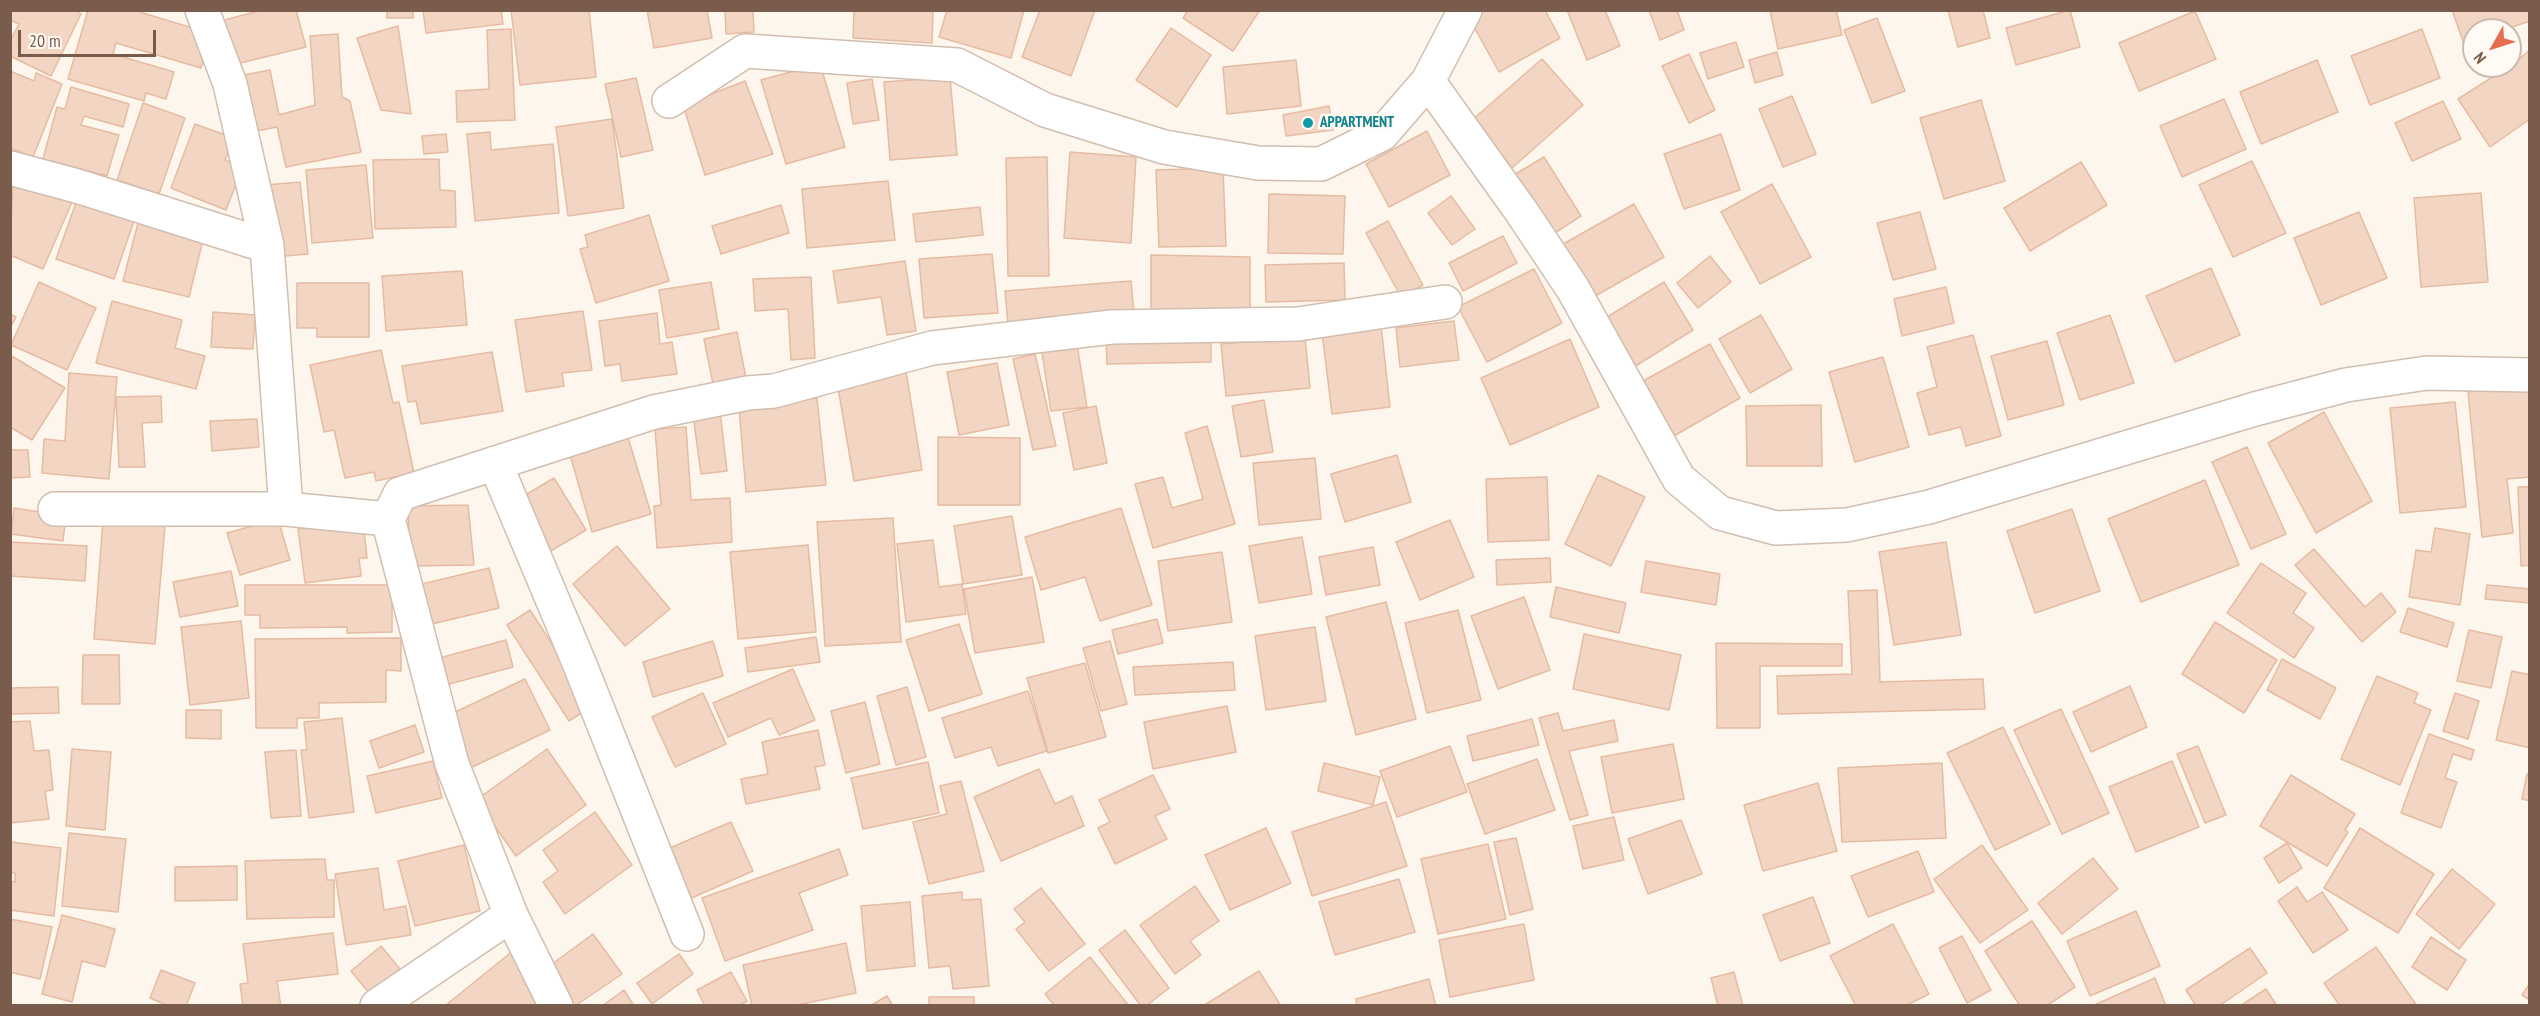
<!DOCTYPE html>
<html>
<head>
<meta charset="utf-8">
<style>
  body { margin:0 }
  #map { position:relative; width:2540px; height:1016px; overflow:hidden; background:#fdf6ec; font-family:"PT Sans Narrow",sans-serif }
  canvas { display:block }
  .frame { position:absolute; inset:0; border:12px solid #7a5c4d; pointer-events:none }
  .north { position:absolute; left:2462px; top:18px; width:60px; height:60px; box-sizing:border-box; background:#fffaf3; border:2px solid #cabbb1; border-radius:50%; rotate:231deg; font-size:16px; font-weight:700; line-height:24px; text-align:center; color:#7a5c4d }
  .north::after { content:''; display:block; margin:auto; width:21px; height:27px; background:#e76f51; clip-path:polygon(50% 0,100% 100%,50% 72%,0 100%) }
  .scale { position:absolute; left:18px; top:30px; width:138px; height:27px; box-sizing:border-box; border:3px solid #7a5c4d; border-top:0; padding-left:8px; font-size:18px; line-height:21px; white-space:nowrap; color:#7a5c4d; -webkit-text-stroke:4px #fffaf3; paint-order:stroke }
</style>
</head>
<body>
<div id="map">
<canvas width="2540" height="1016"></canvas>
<div class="frame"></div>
<div class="north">N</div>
<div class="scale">20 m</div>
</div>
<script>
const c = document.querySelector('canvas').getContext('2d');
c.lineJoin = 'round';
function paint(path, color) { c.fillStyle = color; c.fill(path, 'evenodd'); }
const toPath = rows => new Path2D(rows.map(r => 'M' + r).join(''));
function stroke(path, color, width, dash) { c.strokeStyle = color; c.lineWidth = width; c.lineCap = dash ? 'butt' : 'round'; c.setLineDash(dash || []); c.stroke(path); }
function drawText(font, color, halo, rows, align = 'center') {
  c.font = font + ' "PT Sans Narrow",sans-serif'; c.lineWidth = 5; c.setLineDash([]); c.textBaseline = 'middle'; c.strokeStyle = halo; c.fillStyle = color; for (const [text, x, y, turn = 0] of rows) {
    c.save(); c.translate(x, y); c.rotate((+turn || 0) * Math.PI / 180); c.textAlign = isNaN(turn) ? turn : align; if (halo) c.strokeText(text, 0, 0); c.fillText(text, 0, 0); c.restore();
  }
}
const building = toPath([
  [10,10,75,10,81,14,51,76,10,56,10,41,19,24,10,20,10,10],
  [88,10,133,10,199,30,196,41,208,45,201,68,116,43,113,54,174,72,166,99,146,93,144,101,68,79,88,10],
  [262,10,296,10,306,47,232,65,221,21,262,10],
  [387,10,413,10,413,18,387,18,387,10],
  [423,10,501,10,503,24,426,33,423,10],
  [511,10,589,10,596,77,520,85,511,10],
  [647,10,707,10,712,38,654,48,647,10],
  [725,10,753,10,754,32,726,34,725,10],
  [854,10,933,10,932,43,853,38,854,10],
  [947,10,1024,10,1011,58,939,37,947,10],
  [1040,10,1095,10,1071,76,1022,57,1040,10],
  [1188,10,1260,10,1233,51,1183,18,1188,10],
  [1483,10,1545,10,1560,38,1499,72,1469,18,1483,10],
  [1567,10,1605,10,1620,46,1587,60,1567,10],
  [1649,10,1677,10,1684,30,1660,40,1649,10],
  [1770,10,1836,10,1842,35,1778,49,1770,10],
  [1948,10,1983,10,1990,38,1958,47,1948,10],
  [2070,10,2080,47,2016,65,2006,28,2070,10],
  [2452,10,2530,10,2530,21,2503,30,2474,30,2474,40,2464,44,2452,10],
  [2195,11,2216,59,2139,91,2119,43,2195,11],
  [1877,18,1905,91,1872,103,1844,30,1877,18],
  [398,26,411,114,381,110,357,38,398,26],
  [1171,28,1211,55,1177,107,1136,80,1171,28],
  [511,29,515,120,457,122,456,91,489,89,487,30,511,29],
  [2422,29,2440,78,2370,105,2351,56,2422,29],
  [338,34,342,97,350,101,361,152,286,167,277,127,246,133,234,77,270,70,279,115,315,105,310,36,338,34],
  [1736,42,1744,67,1708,79,1700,53,1736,42],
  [2530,50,2530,119,2490,147,2458,99,2510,66,2530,50],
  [1777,52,1783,75,1755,83,1749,60,1777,52],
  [1689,54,1715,110,1689,123,1662,66,1689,54],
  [1542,59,1583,105,1512,168,1471,121,1542,59],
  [1296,60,1301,106,1227,114,1223,67,1296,60],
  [2317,60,2338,112,2261,144,2240,92,2317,60],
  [820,64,845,147,786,164,761,80,820,64],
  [10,71,34,81,36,73,62,84,33,157,10,148,10,71],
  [950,77,957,155,890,160,884,82,950,77],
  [636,78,653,150,621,157,605,84,636,78],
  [872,79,879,120,853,124,847,83,872,79],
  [745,81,773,154,705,175,683,105,745,81],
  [71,87,129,104,123,127,84,116,81,125,119,135,107,176,43,159,57,107,65,109,71,87],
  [1792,96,1816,154,1783,167,1759,109,1792,96],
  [2224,99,2246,149,2182,177,2160,126,2224,99],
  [1981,100,2005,181,1944,199,1920,118,1981,100],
  [2443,101,2461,139,2412,161,2395,123,2443,101],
  [143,103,185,118,159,194,117,180,143,103],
  [1329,106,1333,130,1286,136,1283,115,1329,106],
  [612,119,624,208,568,216,556,127,612,119],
  [195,124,234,138,225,160,243,167,226,210,171,188,195,124],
  [1427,131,1450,175,1389,207,1366,164,1427,131],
  [490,132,491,150,553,144,559,213,475,221,467,134,490,132],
  [446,134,448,152,424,154,422,136,446,134],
  [1721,134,1740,190,1684,209,1664,154,1721,134],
  [1070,152,1136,157,1131,243,1064,238,1070,152],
  [1047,157,1049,276,1008,276,1006,158,1047,157],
  [1544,157,1581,216,1547,238,1509,178,1544,157],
  [439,159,440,190,455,191,456,227,375,229,373,160,439,159],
  [2252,161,2286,233,2233,257,2199,185,2252,161],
  [2081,162,2107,205,2030,251,2004,208,2081,162],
  [366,165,373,238,312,243,306,170,366,165],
  [1223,168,1226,246,1159,247,1156,170,1223,168],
  [13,177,72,202,43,269,10,255,13,177],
  [888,181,895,240,807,248,802,189,888,181],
  [300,182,308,254,273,257,265,185,300,182],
  [1772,184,1811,257,1760,284,1721,212,1772,184],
  [2481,193,2488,282,2421,287,2414,198,2481,193],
  [1269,194,1345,196,1343,254,1268,253,1269,194],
  [1451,196,1475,229,1452,245,1428,213,1451,196],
  [78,197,135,218,114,279,56,259,78,197],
  [1634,204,1664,257,1588,300,1558,247,1634,204],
  [781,205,789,233,721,254,712,226,781,205],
  [980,207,983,235,916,242,913,214,980,207],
  [1920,212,1936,269,1893,280,1877,223,1920,212],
  [2359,212,2387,278,2321,305,2294,238,2359,212],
  [649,215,669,281,596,303,580,249,588,247,585,235,649,215],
  [139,219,204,236,189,297,123,281,139,219],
  [1388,221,1423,285,1401,297,1366,233,1388,221],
  [1503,236,1517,263,1463,291,1449,263,1503,236],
  [992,254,998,313,924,318,919,259,992,254],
  [1151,255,1250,257,1250,313,1151,312,1151,255],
  [1710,256,1731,282,1698,308,1677,283,1710,256],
  [905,261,916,331,887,335,881,297,838,303,833,271,905,261],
  [1344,263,1345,300,1266,302,1265,265,1344,263],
  [2211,268,2240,335,2175,362,2146,296,2211,268],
  [1534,269,1562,323,1487,362,1458,307,1534,269],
  [462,271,467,325,386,331,382,276,462,271],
  [811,277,815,358,791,360,788,309,755,311,753,279,811,277],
  [1131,281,1134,314,1008,324,1005,291,1131,281],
  [39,282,96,308,67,370,11,345,39,282],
  [711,282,719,329,667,338,659,290,711,282],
  [1664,282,1693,330,1634,367,1604,319,1664,282],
  [297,283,369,283,369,337,317,337,317,328,297,328,297,283],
  [1946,287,1954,323,1902,336,1894,299,1946,287],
  [112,301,182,320,175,348,205,356,196,389,96,363,112,301],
  [583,311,592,370,562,373,564,386,526,392,515,320,583,311],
  [213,312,255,315,253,349,211,347,213,312],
  [657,313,660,344,672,342,677,374,622,381,620,364,605,366,599,321,657,313],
  [10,314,16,317,10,328,10,314],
  [1761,315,1792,369,1750,393,1719,339,1761,315],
  [2110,315,2134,383,2080,400,2057,333,2110,315],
  [1454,321,1459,360,1400,367,1396,328,1454,321],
  [1381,325,1390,407,1332,414,1322,332,1381,325],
  [737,332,746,378,713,384,704,339,737,332],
  [1211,334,1211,362,1107,364,1106,337,1211,334],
  [1973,335,2001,436,1966,446,1961,427,1929,435,1917,393,1937,387,1927,347,1973,335],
  [1305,337,1310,388,1226,396,1221,344,1305,337],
  [1570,339,1599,407,1510,445,1481,378,1570,339],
  [2047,341,2064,405,2008,420,1991,356,2047,341],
  [1077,344,1087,407,1051,411,1041,346,1077,344],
  [1710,344,1740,398,1665,441,1634,386,1710,344],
  [381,350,393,403,399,402,414,473,376,481,374,472,345,478,334,430,324,432,310,365,381,350],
  [492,352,503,411,421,424,416,401,408,402,402,366,492,352],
  [1035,354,1056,446,1033,450,1013,359,1035,354],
  [10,355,65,388,32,440,10,427,10,355],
  [1883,357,1909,447,1855,462,1829,372,1883,357],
  [997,363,1009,425,959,435,947,372,997,363],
  [906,371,922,470,854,481,837,382,906,371],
  [69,373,117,377,109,479,42,473,44,439,65,441,69,373],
  [2530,386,2530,477,2507,479,2513,533,2482,537,2468,392,2530,386],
  [161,396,162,422,142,423,145,467,119,467,116,397,161,396],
  [817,398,826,485,746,492,739,407,817,398],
  [1264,400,1273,452,1241,457,1232,406,1264,400],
  [2455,402,2466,507,2400,513,2390,408,2455,402],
  [1821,405,1822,466,1747,466,1746,406,1821,405],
  [1096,406,1107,463,1074,470,1063,413,1096,406],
  [720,411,727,471,701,474,693,415,720,411],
  [2324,412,2372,501,2316,533,2268,443,2324,412],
  [257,419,259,447,212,451,210,421,257,419],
  [1207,426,1235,524,1153,548,1135,484,1163,477,1172,508,1203,499,1185,433,1207,426],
  [686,427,691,500,730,498,732,542,657,548,654,506,661,505,655,429,686,427],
  [627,434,651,514,592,532,569,451,627,434],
  [938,437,1020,438,1020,505,938,505,938,437],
  [2247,447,2286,534,2251,549,2212,462,2247,447],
  [10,450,28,450,30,477,10,478,10,450],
  [1397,455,1411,502,1345,522,1331,474,1397,455],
  [1315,458,1321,519,1259,525,1253,463,1315,458],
  [1598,475,1645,497,1611,566,1565,544,1598,475],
  [1547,477,1549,540,1488,542,1486,479,1547,477],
  [554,478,586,530,549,552,517,500,554,478],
  [2205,480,2239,565,2141,602,2108,519,2205,480],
  [2518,487,2530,487,2530,565,2521,566,2518,487],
  [468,505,474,565,410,566,408,506,468,505],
  [14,508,66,516,63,541,11,534,14,508],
  [1121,508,1152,605,1100,621,1085,577,1041,590,1025,537,1121,508],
  [2072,509,2100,591,2035,613,2007,531,2072,509],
  [1012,516,1022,575,963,584,954,526,1012,516],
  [893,518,901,642,825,646,817,522,893,518],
  [278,519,290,560,240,575,227,533,278,519],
  [103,520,165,526,155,644,94,639,103,520],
  [1450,520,1474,577,1420,600,1396,542,1450,520],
  [363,521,367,558,359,558,361,576,305,583,298,529,363,521],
  [2435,528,2470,534,2460,605,2409,597,2416,550,2431,552,2435,528],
  [1302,537,1312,594,1259,603,1249,546,1302,537],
  [933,540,939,587,962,584,966,614,906,622,897,544,933,540],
  [10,542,87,546,85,581,10,576,10,542],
  [1946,542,1961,635,1894,645,1879,552,1946,542],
  [808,545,816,632,738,639,730,552,808,545],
  [617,546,670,609,625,646,573,584,617,546],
  [1373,547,1380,585,1326,595,1319,557,1373,547],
  [2314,549,2365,607,2381,593,2396,612,2362,642,2295,565,2314,549],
  [1222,552,1232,622,1168,631,1158,561,1222,552],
  [1550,558,1551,582,1497,585,1496,560,1550,558],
  [1646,561,1720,574,1716,605,1641,592,1646,561],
  [2261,563,2306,593,2293,613,2314,628,2294,658,2227,613,2261,563],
  [489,568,499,608,432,624,422,584,489,568],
  [231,571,238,606,180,617,173,582,231,571],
  [1032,577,1044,642,975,653,964,589,1032,577],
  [245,585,392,585,392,632,347,633,347,627,260,628,260,615,245,615,245,585],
  [2487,585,2530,589,2530,603,2485,599,2487,585],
  [1556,587,1626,603,1619,633,1550,617,1556,587],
  [1877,590,1880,682,1983,679,1985,709,1778,714,1777,676,1852,674,1848,591,1877,590],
  [1524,597,1550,670,1498,689,1471,616,1524,597],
  [1386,602,1416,719,1356,735,1326,617,1386,602],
  [2408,608,2454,623,2447,647,2400,632,2408,608],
  [530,610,592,706,569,721,507,625,530,610],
  [1458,610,1481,700,1427,713,1405,623,1458,610],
  [1157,619,1163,643,1118,654,1112,630,1157,619],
  [241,621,249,698,190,705,181,627,241,621],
  [2215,622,2277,660,2244,713,2182,674,2215,622],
  [959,624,982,694,929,711,906,640,959,624],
  [1315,627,1326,701,1266,710,1255,636,1315,627],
  [2469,630,2502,637,2491,688,2457,681,2469,630],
  [1584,634,1681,655,1669,710,1573,689,1584,634],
  [816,637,820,662,748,672,745,648,816,637],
  [401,638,401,671,386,670,386,702,319,703,319,718,297,718,297,728,256,728,255,639,401,638],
  [506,640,513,667,438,687,432,660,506,640],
  [713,641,723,676,653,697,643,662,713,641],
  [1110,641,1127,704,1101,711,1083,648,1110,641],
  [1716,643,1842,644,1842,666,1760,666,1760,728,1717,728,1716,643],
  [83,655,119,655,120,704,82,704,83,655],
  [2282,659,2336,688,2320,719,2267,690,2282,659],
  [1233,662,1235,690,1135,695,1133,667,1233,662],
  [1085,663,1106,737,1048,753,1027,678,1085,663],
  [793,669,815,720,779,735,771,718,728,737,713,703,793,669],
  [2512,671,2530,675,2530,748,2496,740,2512,671],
  [2377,676,2418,693,2414,703,2431,710,2400,785,2341,759,2377,676],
  [525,679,550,730,466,770,449,715,525,679],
  [2130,686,2147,727,2091,752,2073,712,2130,686],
  [58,687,59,713,10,714,10,688,58,687],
  [907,687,926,757,896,765,877,696,907,687],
  [1028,691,1047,751,998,766,991,747,955,758,942,718,1028,691],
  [703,693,726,744,675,767,652,717,703,693],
  [2455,693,2479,701,2468,739,2443,731,2455,693],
  [865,702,880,764,846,773,831,711,865,702],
  [1227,706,1236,752,1153,769,1144,722,1227,706],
  [2061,709,2109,813,2062,834,2014,730,2061,709],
  [186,710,221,710,221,739,186,738,186,710],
  [1558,713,1563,731,1614,720,1618,741,1569,751,1588,815,1570,820,1539,718,1558,713],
  [342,718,354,812,309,818,301,750,307,750,304,722,342,718],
  [1532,719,1539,745,1473,761,1467,736,1532,719],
  [30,721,34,751,49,750,53,790,45,791,49,819,10,823,10,722,30,721],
  [415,725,424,752,379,768,370,741,415,725],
  [2003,727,2050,824,1995,850,1947,753,2003,727],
  [818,730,825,765,815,767,820,789,746,804,741,779,768,774,762,742,818,730],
  [2429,734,2474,750,2471,760,2453,754,2445,778,2457,782,2441,828,2401,813,2429,734],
  [1673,744,1684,799,1612,813,1601,757,1673,744],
  [1450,746,1467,792,1397,817,1380,771,1450,746],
  [2198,746,2226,815,2205,823,2177,754,2198,746],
  [72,749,111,752,105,830,66,826,72,749],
  [547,749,586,805,516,856,476,800,547,749],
  [296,750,301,816,271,818,265,752,296,750],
  [1537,759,1555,810,1485,834,1467,784,1537,759],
  [433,761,442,798,376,813,367,776,433,761],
  [2172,761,2199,827,2136,852,2109,787,2172,761],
  [928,762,939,813,863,829,851,778,928,762],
  [1324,763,1380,777,1373,805,1318,791,1324,763],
  [1942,763,1946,838,1842,842,1838,768,1942,763],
  [1039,769,1055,804,1072,796,1084,826,1001,861,974,797,1039,769],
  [2527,774,2530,774,2530,801,2522,799,2527,774],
  [1153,775,1170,809,1155,816,1167,839,1115,864,1098,828,1110,822,1099,800,1153,775],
  [2291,775,2355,814,2345,830,2348,832,2327,866,2260,826,2291,775],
  [961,781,984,871,929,884,913,822,947,814,940,786,961,781],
  [1818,783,1837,851,1763,871,1744,805,1818,783],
  [1386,802,1407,866,1312,896,1292,832,1386,802],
  [595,812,632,865,565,914,543,882,558,871,543,850,595,812],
  [1614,817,1624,860,1583,869,1573,826,1614,817],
  [1681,820,1702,874,1648,894,1628,839,1681,820],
  [731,822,753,871,687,900,665,850,731,822],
  [1266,828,1291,883,1230,910,1205,855,1266,828],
  [2360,828,2434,874,2398,933,2324,888,2360,828],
  [69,833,126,839,118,912,62,906,69,833],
  [1516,838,1533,909,1510,915,1494,842,1516,838],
  [10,842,61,848,54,916,10,910,10,881,15,882,15,873,10,872,10,842],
  [2287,843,2302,868,2279,883,2264,858,2287,843],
  [1488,844,1506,919,1438,934,1421,859,1488,844],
  [464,845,480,911,415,926,398,861,464,845],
  [1982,845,2028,910,1980,943,1934,879,1982,845],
  [839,849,848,875,799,893,813,930,725,961,702,898,839,849],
  [1918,851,1934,892,1868,917,1851,876,1918,851],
  [2093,858,2118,889,2062,934,2038,903,2093,858],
  [325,859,327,880,334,880,334,917,247,919,245,861,325,859],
  [237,866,237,900,175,901,175,867,237,866],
  [378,868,384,910,406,906,411,935,346,945,335,874,378,868],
  [2452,869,2495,904,2459,949,2416,914,2452,869],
  [1399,879,1415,932,1335,955,1319,902,1399,879],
  [1195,886,1219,921,1190,941,1201,955,1175,974,1140,925,1195,886],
  [2297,887,2307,902,2322,892,2348,930,2313,953,2278,901,2297,887],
  [1041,888,1085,944,1049,971,1016,929,1025,922,1014,909,1041,888],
  [962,892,962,900,981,899,989,986,953,989,950,966,929,968,922,896,962,892],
  [1813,897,1830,943,1780,961,1763,915,1813,897],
  [910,902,915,966,867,971,861,906,910,902],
  [2136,911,2160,966,2090,996,2067,941,2136,911],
  [62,915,115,929,105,967,82,961,72,1002,42,994,62,915],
  [10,919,52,927,40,979,10,972,10,919],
  [2032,921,2075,987,2046,1006,2020,1006,1985,951,2032,921],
  [1524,924,1534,980,1450,997,1439,940,1524,924],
  [1893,924,1929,994,1905,1006,1856,1006,1830,956,1893,924],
  [1125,930,1169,988,1146,1006,1141,1006,1099,950,1125,930],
  [333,933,338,974,277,981,281,1006,243,1006,240,984,248,983,243,944,333,933],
  [593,934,622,974,575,1006,548,967,593,934],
  [1962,936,1991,990,1967,1003,1939,948,1962,936],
  [2431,937,2466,960,2447,990,2412,967,2431,937],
  [846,943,856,993,792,1006,752,1006,743,965,846,943],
  [381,946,404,974,374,999,351,971,381,946],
  [2376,947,2417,1006,2340,1006,2324,983,2376,947],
  [2250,948,2267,973,2219,1006,2196,1006,2186,990,2250,948],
  [514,950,535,976,525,984,543,1006,446,1005,514,950],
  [679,954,693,974,652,1004,637,983,679,954],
  [1090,957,1129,1006,1055,1006,1045,994,1090,957],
  [161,970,195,983,186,1006,169,1006,150,998,161,970],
  [1259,971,1281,1006,1203,1006,1259,971],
  [731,972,747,1001,739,1006,705,1006,697,990,731,972],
  [1734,972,1743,1006,1718,1006,1711,978,1734,972],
  [2155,978,2166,1006,2092,1006,2155,978],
  [1429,979,1436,1006,1357,1006,1356,999,1429,979],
  [2530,983,2530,1000,2522,995,2530,983],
  [2266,989,2277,1006,2240,1006,2266,989],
  [624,990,634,1006,602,1006,624,990],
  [887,996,893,1006,870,1006,887,996],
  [929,997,974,997,974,1006,929,1006,929,997]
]);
const street = toPath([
  [202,10,230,84,267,246,286,509],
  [1428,81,1521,211,1573,289,1679,479,1720,513,1776,528,1847,525,1929,507,2255,409,2346,385,2427,373,2530,375],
  [669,101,745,51,957,65,1045,110,1164,147,1258,163,1321,164,1382,134,1428,81,1465,10],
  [10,168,77,186,267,246],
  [495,463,580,665,687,934],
  [55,509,286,509,388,519],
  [377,1006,511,915],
  [556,1006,511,915,452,764,388,519,400,494,654,412,748,393,774,391,932,348,1112,327,1298,324,1445,302]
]);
const markers = [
  [1308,123,6,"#0f9aa8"]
];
const cultureNames = [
  ["APPARTMENT",1320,123]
];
paint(building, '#f3d5c3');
stroke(building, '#e6bba3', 1.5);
stroke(street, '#d1beb0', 36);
stroke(street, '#fff', 33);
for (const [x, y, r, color] of markers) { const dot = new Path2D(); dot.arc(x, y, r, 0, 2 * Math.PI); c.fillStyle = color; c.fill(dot); stroke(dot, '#fffaf3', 2); }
drawText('bold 15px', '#0d838f', '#fffaf3', cultureNames, 'left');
</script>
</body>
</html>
